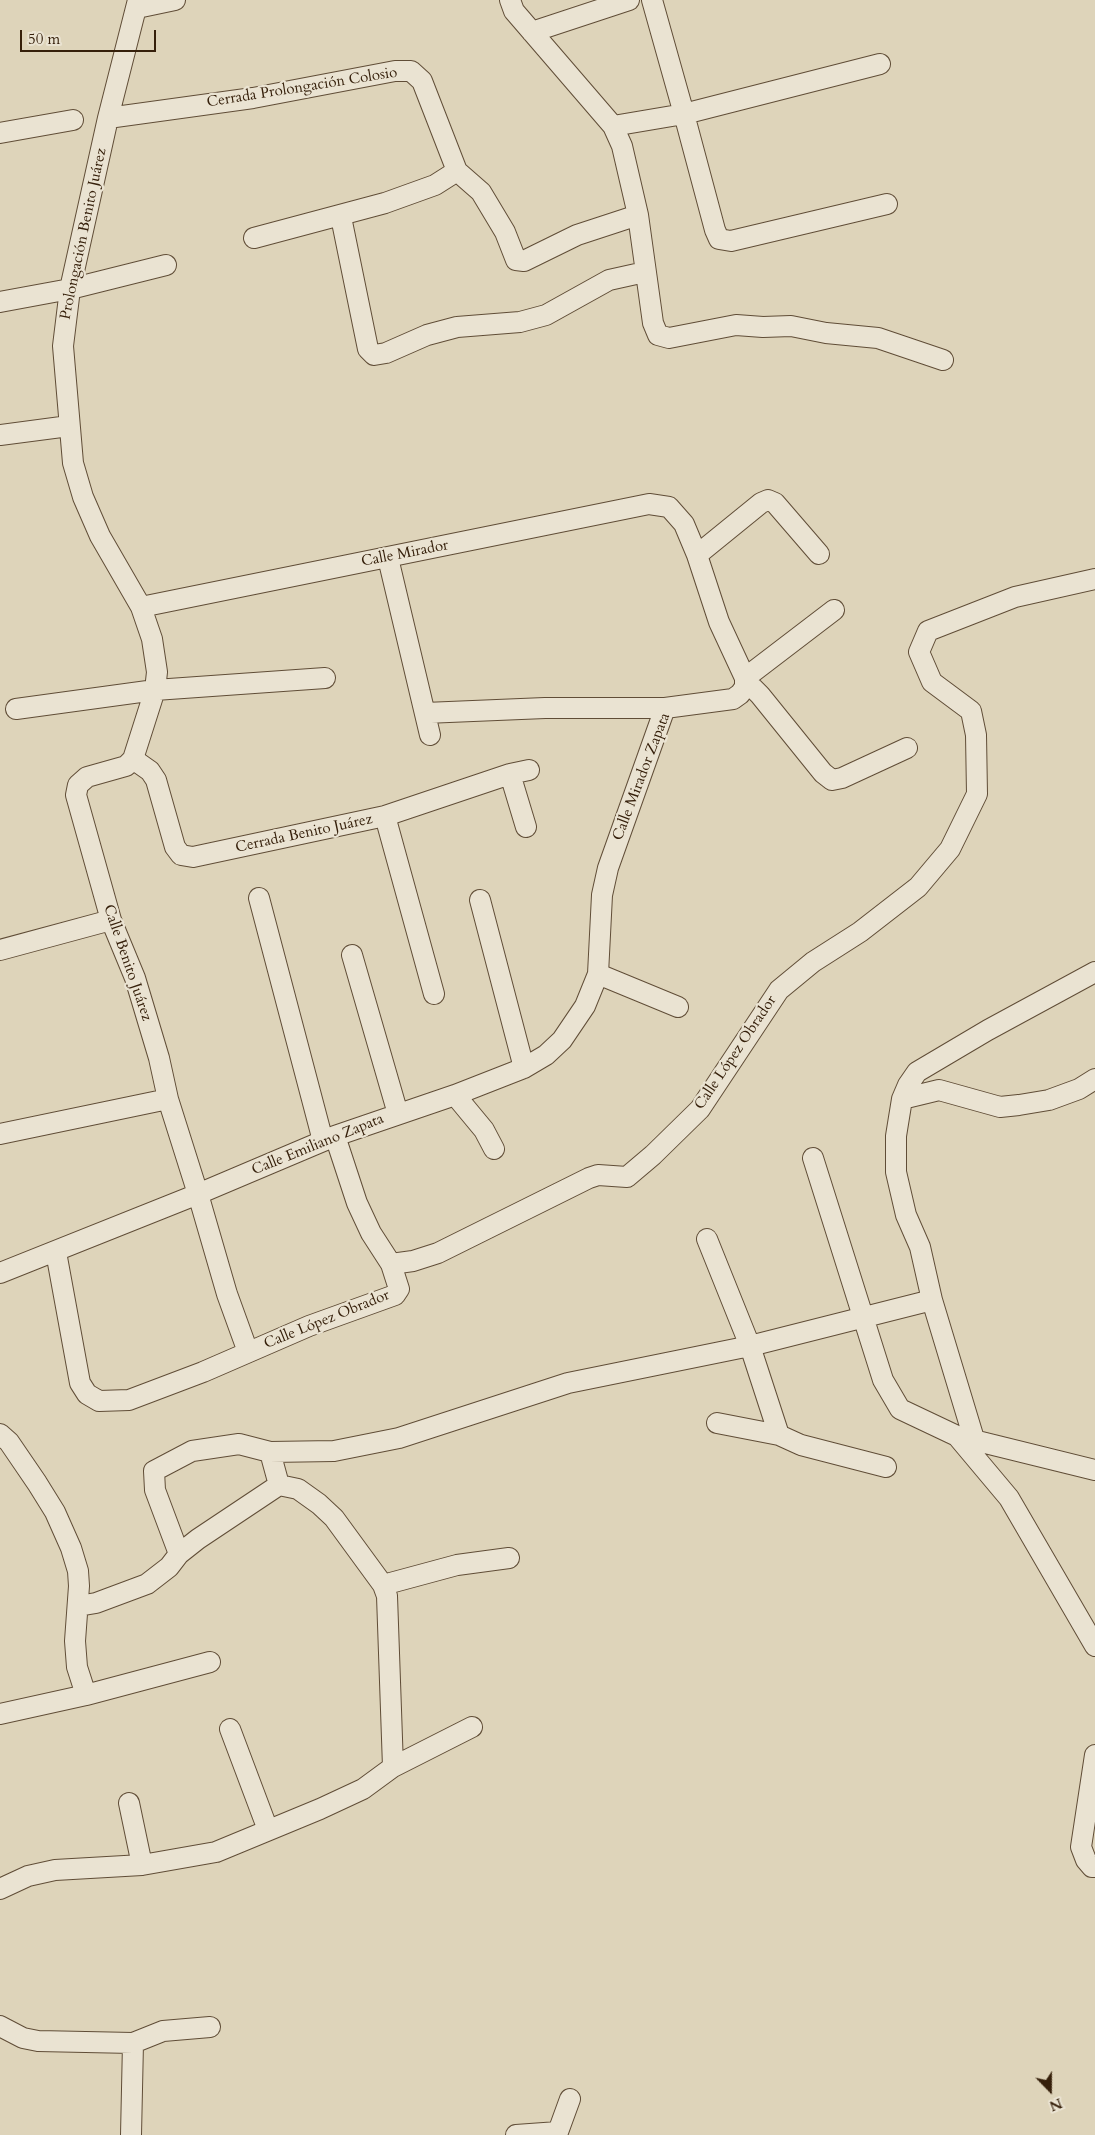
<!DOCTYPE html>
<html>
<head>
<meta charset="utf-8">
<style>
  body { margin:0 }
  #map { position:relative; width:1095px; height:2135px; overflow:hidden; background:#ded4ba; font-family:Cardo,serif }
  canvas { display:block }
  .north { position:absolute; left:1025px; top:2065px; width:50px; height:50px; -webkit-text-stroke:4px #eae3d2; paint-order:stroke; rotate:158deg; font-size:14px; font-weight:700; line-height:20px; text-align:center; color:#36200b }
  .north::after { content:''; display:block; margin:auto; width:18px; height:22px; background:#36200b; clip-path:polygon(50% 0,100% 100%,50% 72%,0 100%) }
  .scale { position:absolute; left:20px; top:30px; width:136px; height:22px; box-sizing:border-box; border:2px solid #36200b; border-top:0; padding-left:6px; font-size:15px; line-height:18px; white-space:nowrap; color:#36200b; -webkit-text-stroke:4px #eae3d2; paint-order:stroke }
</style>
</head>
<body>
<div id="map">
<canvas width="1095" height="2135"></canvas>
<div class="north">N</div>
<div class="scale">50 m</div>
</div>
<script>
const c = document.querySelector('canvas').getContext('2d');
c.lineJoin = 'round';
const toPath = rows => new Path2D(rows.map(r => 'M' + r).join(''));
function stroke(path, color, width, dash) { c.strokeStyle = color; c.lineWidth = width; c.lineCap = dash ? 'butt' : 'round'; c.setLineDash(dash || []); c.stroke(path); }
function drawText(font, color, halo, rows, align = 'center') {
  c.font = font + ' Cardo,serif'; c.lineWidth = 4.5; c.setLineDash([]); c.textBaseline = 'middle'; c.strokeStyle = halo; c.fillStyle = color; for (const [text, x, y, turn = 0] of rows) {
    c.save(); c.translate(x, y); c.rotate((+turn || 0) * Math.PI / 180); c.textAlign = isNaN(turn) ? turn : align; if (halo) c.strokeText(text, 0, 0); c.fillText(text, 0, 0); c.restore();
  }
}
const street = toPath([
  [138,0,108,118,70,289,63,346,73,463,83,497,100,536,141,607,152,639,157,672,155,690,133,759,126,766,87,777,78,785,76,795,111,920,135,978,159,1058,168,1099,198,1194,227,1294,248,1352],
  [510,0,514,11,613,126,622,146,638,215,653,323,658,335,669,338,736,325,763,327,791,326,826,333,878,338,943,360],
  [652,0,684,114,880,64],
  [137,8,175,0],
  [532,32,629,0],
  [108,118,253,98,395,71,411,71,422,81,457,171],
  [613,126,684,114,715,230,719,239,731,241,887,204],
  [0,133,73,120],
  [457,171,481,192,505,232,516,260,524,261,577,235,638,215],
  [341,217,368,349,374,355,386,353,427,335,457,327,520,322,546,315,609,280,645,272],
  [254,238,385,203,435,185,457,171],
  [0,302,70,289,166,265],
  [0,435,69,426],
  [697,555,761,503,768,500,775,503,819,554],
  [388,558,430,735],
  [745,678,834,610],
  [745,687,753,688,760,695,823,773,832,780,842,778,907,748],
  [16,709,155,690,325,678],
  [425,713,545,708,665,708],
  [133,759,150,771,156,780,175,847,181,855,193,857,385,816,510,774,529,770],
  [510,774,526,827],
  [385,816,434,994],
  [259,898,323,1141],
  [480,900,524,1068],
  [0,950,111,920],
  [352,955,398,1114],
  [598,974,678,1007],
  [455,1095,484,1130,494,1149],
  [902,1099,939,1090,1000,1107,1019,1105,1049,1100,1079,1089,1095,1079],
  [0,1134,168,1099],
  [335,1136,357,1203,371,1233,391,1264],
  [813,1158,883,1380,900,1409,957,1436,1095,1470],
  [707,1239,750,1346,779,1435],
  [56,1252,80,1383,87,1394,99,1401,129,1400,203,1372,309,1326,395,1295,399,1289,391,1264,413,1261,438,1253,589,1178,598,1175,627,1177,653,1155,700,1109,779,990,813,962,860,932,918,887,950,849,977,794,976,735,971,711,932,682,919,652,928,631,1015,597,1095,579],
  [0,1273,198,1194,335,1136,455,1095,524,1068,546,1055,562,1040,585,1006,598,974,602,895,608,868,665,708,733,699,740,694,745,687,745,678,719,622,697,555,684,524,669,507,649,504,141,607],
  [717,1423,779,1435,801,1445,886,1467],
  [0,1434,9,1442,37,1483,55,1512,71,1548,78,1571,79,1586,75,1641,77,1667,86,1695],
  [957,1436,1009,1498,1095,1646],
  [974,1439,932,1300,920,1247,906,1215,896,1172,896,1136,902,1099,908,1085,917,1072,988,1030,1095,972],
  [270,1452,279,1485,298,1489,319,1504,334,1518,383,1585,387,1596,393,1767],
  [179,1554,155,1490,154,1471,192,1451,239,1444,270,1452,334,1451,399,1438,568,1383,750,1346,932,1300],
  [383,1585,457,1565,509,1558],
  [78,1606,96,1603,147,1584,169,1567,179,1554,198,1539,279,1485],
  [0,1714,86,1695,210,1662],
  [230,1729,268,1830],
  [1095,1755,1081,1847,1086,1860,1092,1867,1095,1867],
  [129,1803,142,1865],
  [0,1889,28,1876,55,1870,142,1865,216,1852,320,1809,363,1789,393,1767,472,1727],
  [0,2026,23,2038,38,2041,133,2043,131,2135],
  [133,2043,163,2031,210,2027],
  [516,2135,558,2132,570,2099]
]);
const streetNames = [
  ["Cerrada Prolongación Colosio",302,88,-9],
  ["Prolongación Benito Juárez",84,234,-78],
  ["Calle Mirador",405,554,-11],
  ["Calle Mirador Zapata",642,777,-69],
  ["Cerrada Benito Juárez",304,834,-12],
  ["Calle Benito Juárez",127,963,71],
  ["Calle López Obrador",736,1053,-56],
  ["Calle Emiliano Zapata",318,1145,-22],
  ["Calle López Obrador",327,1320,-22]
];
stroke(street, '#604d37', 22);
stroke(street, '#eae3d2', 20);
drawText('15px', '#36200b', '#eae3d2', streetNames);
</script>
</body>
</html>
